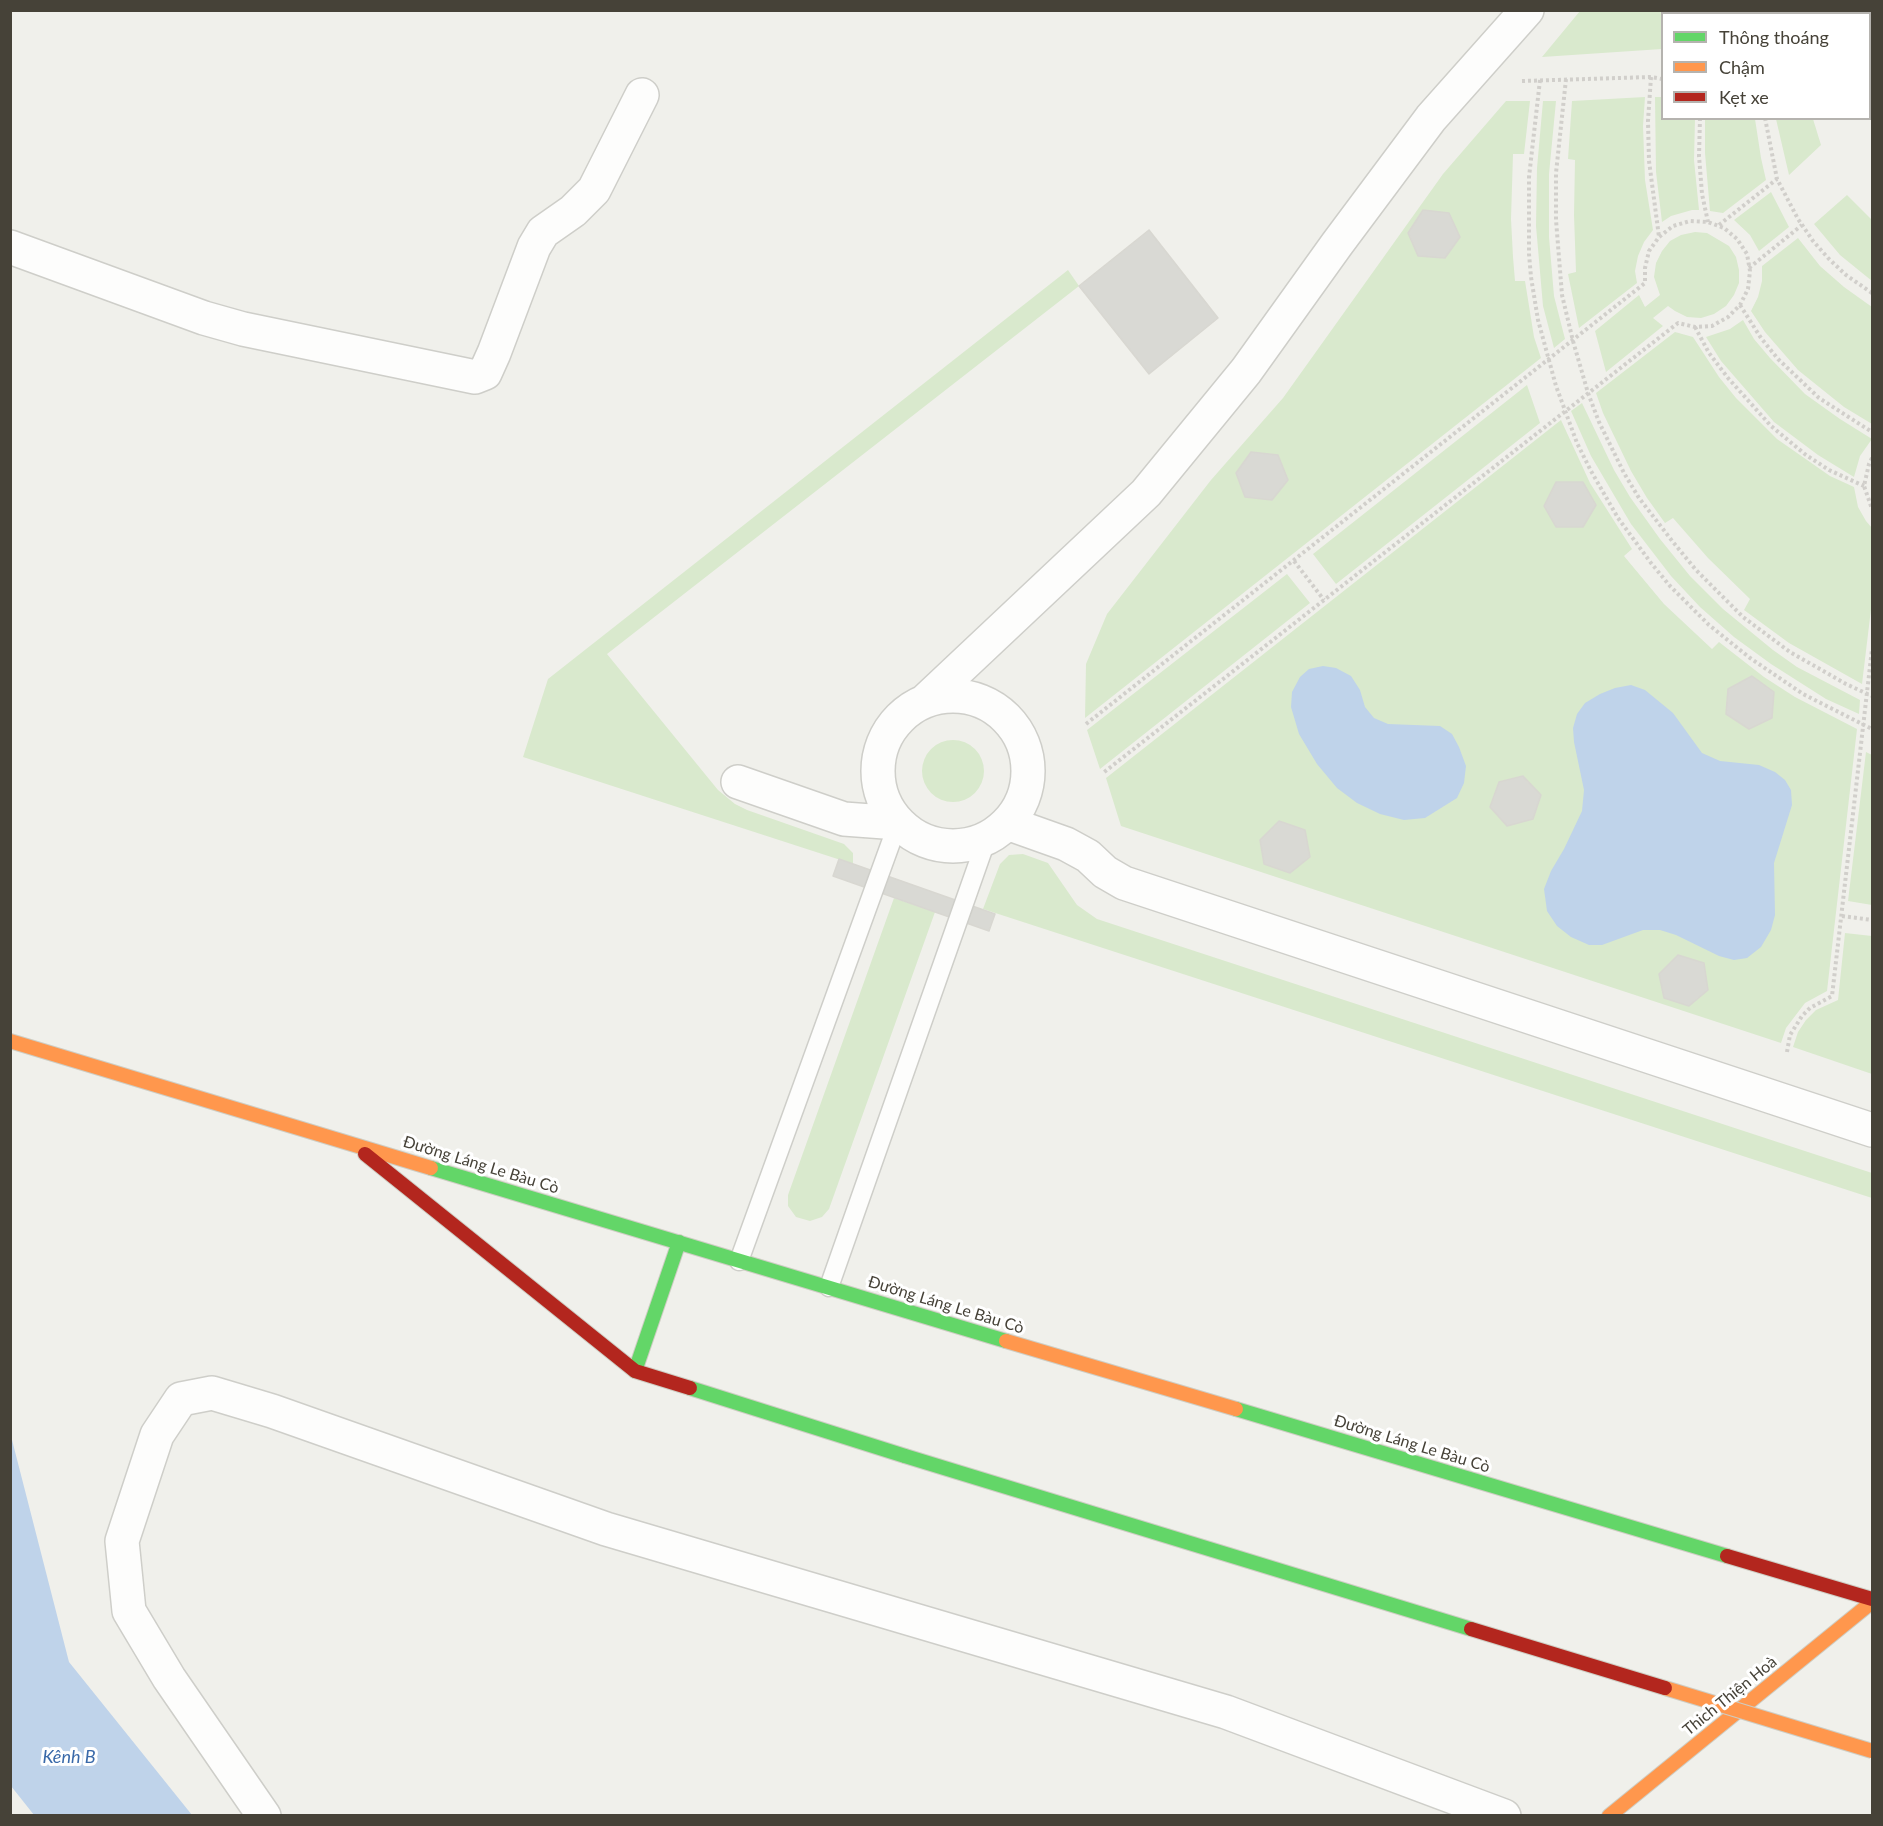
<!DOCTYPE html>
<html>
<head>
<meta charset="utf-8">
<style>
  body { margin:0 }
  #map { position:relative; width:1883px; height:1826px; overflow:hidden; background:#f0f0eb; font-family:Lato,sans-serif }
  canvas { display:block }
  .frame { position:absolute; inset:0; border:12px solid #464238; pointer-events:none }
  .legend { position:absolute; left:1661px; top:12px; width:210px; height:108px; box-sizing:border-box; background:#fff; border:2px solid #b5b3af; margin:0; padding:8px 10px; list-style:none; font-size:18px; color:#464238 }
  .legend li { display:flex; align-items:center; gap:12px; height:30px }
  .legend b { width:30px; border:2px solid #b5b3af }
</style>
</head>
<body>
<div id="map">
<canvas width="1883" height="1826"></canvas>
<div class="frame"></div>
<ul class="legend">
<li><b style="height:8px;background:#63d668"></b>Thông thoáng</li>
<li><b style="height:8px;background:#ff974d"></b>Chậm</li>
<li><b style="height:8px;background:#b3261e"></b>Kẹt xe</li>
</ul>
</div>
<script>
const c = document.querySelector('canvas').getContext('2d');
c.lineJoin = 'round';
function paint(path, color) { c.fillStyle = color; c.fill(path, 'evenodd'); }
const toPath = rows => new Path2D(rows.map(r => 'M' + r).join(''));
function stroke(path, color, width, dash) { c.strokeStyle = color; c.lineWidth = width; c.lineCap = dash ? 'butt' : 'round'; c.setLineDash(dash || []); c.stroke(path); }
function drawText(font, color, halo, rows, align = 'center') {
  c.font = font + ' Lato,sans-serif'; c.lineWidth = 6; c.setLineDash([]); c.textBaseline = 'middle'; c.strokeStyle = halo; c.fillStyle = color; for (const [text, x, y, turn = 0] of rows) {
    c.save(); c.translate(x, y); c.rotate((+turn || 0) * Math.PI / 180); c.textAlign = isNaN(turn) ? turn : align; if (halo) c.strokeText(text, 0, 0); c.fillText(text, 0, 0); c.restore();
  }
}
const green = toPath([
  [1580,11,1580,10,1687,11,1686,13,1662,14,1662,49,1542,57],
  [1645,97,1643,126,1645,180,1653,230,1644,242,1638,256,1635,271,1637,283,1579,328,1568,274,1576,272,1574,215,1575,160,1568,159,1572,101],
  [1655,97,1662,97,1662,118,1695,119,1694,160,1699,210,1692,210,1671,216,1662,222,1656,172],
  [1506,101,1530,101,1524,154,1513,154,1511,219,1513,257,1515,281,1525,281,1534,337,1541,358,1085,718,1086,664,1107,614,1211,480,1283,398,1443,174],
  [1543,101,1556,101,1549,174,1549,237,1554,296,1565,339,1554,348,1543,306,1536,226,1537,168],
  [1705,119,1755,119,1761,158,1766,180,1723,213,1710,211,1705,153],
  [1776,119,1813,119,1821,145,1789,175],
  [1771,192,1789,227,1759,251,1750,235,1734,220],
  [1847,195,1872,220,1872,281,1840,255,1814,224],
  [1695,232,1707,233,1729,246,1736,257,1739,270,1739,283,1734,295,1726,306,1714,314,1701,318,1687,317,1675,311,1668,306,1653,318,1663,326,1606,372,1595,331,1639,295,1645,307,1660,295,1654,277,1656,263,1662,251,1670,241,1681,235],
  [1798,238,1820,266,1844,287,1872,307,1872,424,1844,407,1798,370,1765,332,1751,311,1758,297,1762,281,1762,266],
  [1068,270,1079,286,607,654,718,790,735,804,747,810,844,844,853,853,853,864,523,757,548,679],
  [1743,320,1754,339,1770,358,1805,394,1840,419,1872,439,1860,456,1854,477,1818,455,1774,422,1721,361,1706,337,1730,329],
  [1675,332,1693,337,1719,377,1736,398,1777,439,1830,476,1854,487,1858,507,1866,521,1872,528,1872,601,1862,684,1789,643,1744,610,1750,599,1708,558,1673,518,1665,523,1647,498,1631,471,1603,413,1596,393],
  [1527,385,1540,423,1336,584,1313,554],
  [1582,403,1614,470,1630,497,1660,539,1690,576,1723,609,1773,650,1797,667,1860,700,1859,714,1826,699,1771,664,1734,637,1700,607,1671,576,1631,524,1591,456,1571,411],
  [1561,420,1590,483,1632,549,1624,556,1664,604,1712,649,1719,642,1764,677,1795,697,1857,729,1827,991,1805,1003,1786,1028,1781,1043,1121,826,1106,778],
  [1287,574,1310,603,1100,769,1087,730],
  '922 771a31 31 0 1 1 62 0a31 31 0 1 1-62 0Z',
  [1866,752,1872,755,1872,905,1848,901],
  [1023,854,1048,863,1077,905,1097,919,1872,1173,1872,1198,983,909,1000,864,1009,855],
  [894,898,935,912,829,1209,822,1217,810,1221,796,1217,788,1206,788,1195],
  [1845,933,1872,936,1872,1074,1793,1047,1798,1032,1806,1020,1816,1010,1838,1000]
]);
const water = toPath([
  [1323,666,1336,668,1351,676,1360,690,1365,707,1374,718,1388,724,1440,726,1452,734,1459,747,1466,766,1464,783,1457,798,1425,818,1404,820,1380,814,1357,803,1337,788,1317,764,1299,734,1291,707,1292,692,1300,677,1309,669],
  [1631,685,1645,690,1673,713,1702,753,1720,761,1759,765,1775,772,1785,780,1791,790,1792,805,1774,863,1775,915,1771,930,1761,947,1747,958,1734,960,1719,956,1676,935,1660,930,1643,930,1602,945,1589,945,1571,937,1557,926,1547,911,1544,889,1551,871,1564,849,1582,811,1584,790,1574,742,1573,728,1577,714,1585,703,1600,694,1615,688],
  [11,1436,69,1662,192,1815,34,1815,11,1786]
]);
const building = toPath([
  [1423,210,1449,213,1460,237,1445,258,1418,256,1408,233,1423,210],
  [1149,230,1218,318,1149,374,1079,286,1149,230],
  [1251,452,1278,455,1288,480,1272,500,1245,497,1236,473,1251,452],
  [1556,482,1583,482,1596,505,1583,527,1556,527,1544,506,1556,482],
  [1752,676,1774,692,1772,718,1749,729,1726,714,1728,689,1752,676],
  [1523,776,1541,795,1533,819,1507,826,1490,807,1499,782,1523,776],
  [1279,821,1305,830,1310,857,1290,873,1264,864,1260,840,1279,821],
  [839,859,995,914,989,931,833,876,839,859],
  [1678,955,1704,963,1708,990,1689,1006,1664,998,1659,974,1678,955]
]);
const path = toPath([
  [1651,77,1648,121,1649,161,1659,237],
  [1566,79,1556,173,1556,220,1562,295,1573,341,1588,393,1599,422,1624,473,1639,498,1673,542,1696,570,1743,617,1790,652,1846,684,1872,696],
  [1540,80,1529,177,1529,254,1531,277,1538,320,1556,386,1577,443,1591,471,1618,518,1651,563,1670,586,1709,625,1750,658,1803,694,1872,729],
  [1522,81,1651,77,1662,79],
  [1700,118,1699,156,1702,194,1708,222],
  [1765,118,1777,179,1798,219,1813,241,1829,259,1846,275,1872,293],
  [1719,225,1777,179],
  [1749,268,1802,225],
  [1740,305,1761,338,1778,359,1797,377,1819,398,1872,432],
  [1695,327,1709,353,1728,378,1771,426,1806,455,1829,470,1864,486],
  [1872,458,1869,464,1864,486,1872,509],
  [1294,561,1324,600],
  [1086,724,1645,283,1645,268,1649,251,1659,237,1673,226,1690,221,1708,222,1724,228,1737,239,1747,254,1750,271,1748,289,1740,305,1728,317,1712,326,1695,327,1678,323,1103,773],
  [1842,916,1872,920],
  [1787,1052,1790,1035,1802,1016,1810,1008,1832,996,1872,649]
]);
const lane = toPath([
  [739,1261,898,823],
  [829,1287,987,838]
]);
const street = toPath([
  [10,247,204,318,243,329,475,377,485,373,494,353,534,247,543,232,573,211,594,190,642,95],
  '878 771a75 75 0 1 1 150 0a75 75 0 1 1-150 0Z',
  [925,701,1146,493,1246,371,1337,244,1431,118,1527,10],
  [738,782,844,819,898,823],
  [1007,823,1066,844,1088,856,1105,872,1124,883,1872,1130],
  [264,1816,169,1678,129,1611,122,1541,157,1435,181,1399,212,1393,272,1411,606,1529,1226,1712,1504,1816]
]);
const fast = toPath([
  [431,1168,1006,1341],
  [635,1371,679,1242],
  [690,1388,905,1456],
  [1236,1409,1727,1556]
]);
const slow = toPath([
  [10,1041,431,1168],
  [1006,1341,1236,1409],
  [1609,1816,1872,1602]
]);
const jam = toPath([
  [365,1154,635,1371,690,1388],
  [1727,1556,1872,1599]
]);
const fastBridge = toPath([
  [905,1456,1471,1629]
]);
const slowBridge = toPath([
  [1665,1688,1872,1751]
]);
const jamBridge = toPath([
  [1471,1629,1665,1688]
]);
const streetNames = [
  ["Đường Láng Le Bàu Cò",481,1165,17],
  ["Đường Láng Le Bàu Cò",946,1305,17],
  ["Đường Láng Le Bàu Cò",1412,1444,17],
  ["Thich Thiện Hoà",1730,1696,-39]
];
const waterNames = [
  ["Kênh B",69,1757]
];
paint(green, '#d9e9cd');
paint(water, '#bfd3ea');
paint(building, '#d9d9d4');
stroke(building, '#d8d7d1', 1.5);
stroke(lane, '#cecec9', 21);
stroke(street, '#cecec9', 36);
stroke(fast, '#cecdc3', 16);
stroke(slow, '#cecdc3', 16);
stroke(jam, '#cecdc3', 16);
stroke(path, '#d1cfcb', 4, [3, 3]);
stroke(lane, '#fdfdfc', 18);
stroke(street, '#fdfdfc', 33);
stroke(fast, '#63d668', 14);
stroke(slow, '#ff974d', 14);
stroke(jam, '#b3261e', 14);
stroke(fastBridge, '#cecdc3', 16, []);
stroke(slowBridge, '#cecdc3', 16, []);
stroke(jamBridge, '#cecdc3', 16, []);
stroke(fastBridge, '#63d668', 14);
stroke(slowBridge, '#ff974d', 14);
stroke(jamBridge, '#b3261e', 14);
drawText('16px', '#464238', '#fff', streetNames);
drawText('italic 18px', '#3969a9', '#fff', waterNames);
</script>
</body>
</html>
